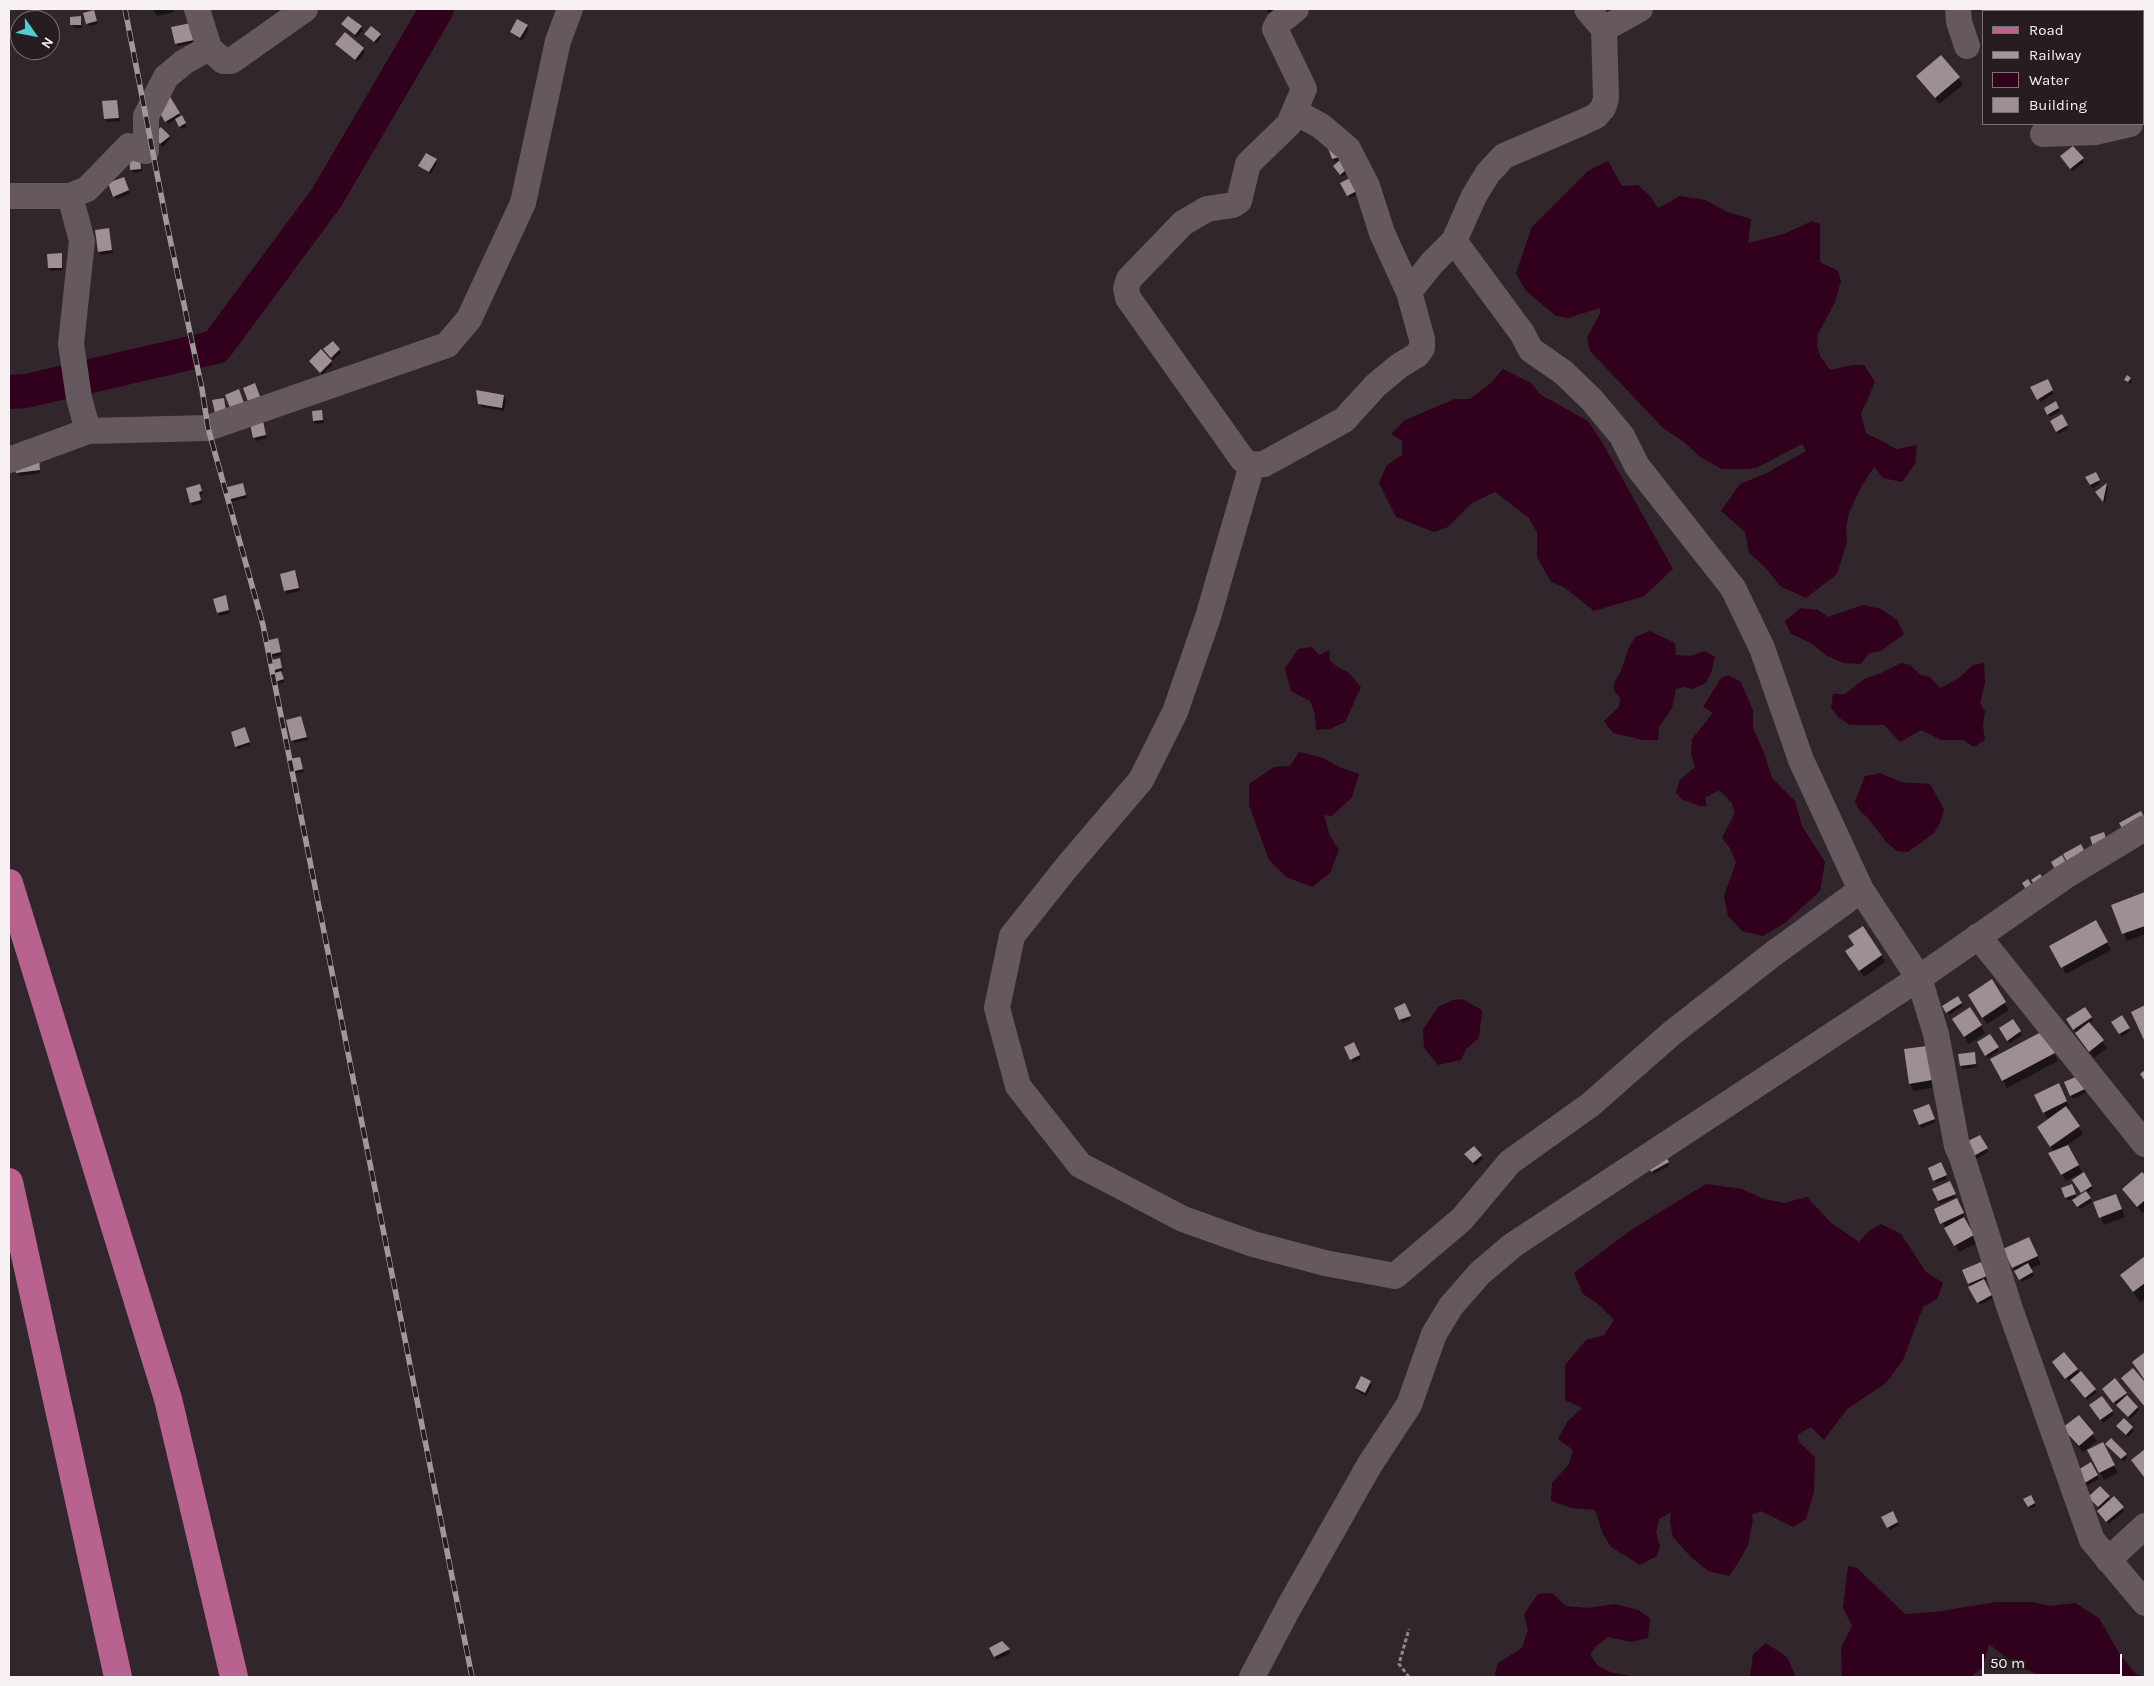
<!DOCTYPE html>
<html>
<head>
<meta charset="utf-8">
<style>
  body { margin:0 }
  #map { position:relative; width:2154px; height:1686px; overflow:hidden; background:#31262b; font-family:Karla,sans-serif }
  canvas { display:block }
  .frame { position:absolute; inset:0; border:10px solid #f8f1f4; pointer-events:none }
  .legend { position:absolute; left:1982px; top:10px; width:162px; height:115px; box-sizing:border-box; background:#271d21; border:1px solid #7b7275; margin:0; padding:6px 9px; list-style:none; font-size:15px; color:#f8f1f4 }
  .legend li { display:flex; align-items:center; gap:10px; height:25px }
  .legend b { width:25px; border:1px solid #7b7275 }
  .north { position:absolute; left:10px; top:10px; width:50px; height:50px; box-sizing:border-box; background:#271d21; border:1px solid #7b7275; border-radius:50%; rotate:123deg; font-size:14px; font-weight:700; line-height:20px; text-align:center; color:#f8f1f4 }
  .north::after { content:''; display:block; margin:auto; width:18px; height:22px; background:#51ccd3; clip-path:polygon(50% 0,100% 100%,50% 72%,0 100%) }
  .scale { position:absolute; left:1982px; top:1654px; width:140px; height:22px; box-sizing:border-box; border:2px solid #f8f1f4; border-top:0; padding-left:6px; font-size:15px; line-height:18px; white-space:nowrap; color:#f8f1f4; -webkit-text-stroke:4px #271d21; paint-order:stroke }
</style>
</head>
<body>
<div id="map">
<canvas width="2154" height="1686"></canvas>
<div class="frame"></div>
<ul class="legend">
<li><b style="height:6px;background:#b8638f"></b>Road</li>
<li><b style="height:6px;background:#a1989c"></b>Railway</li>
<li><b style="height:14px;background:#31001c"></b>Water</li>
<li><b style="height:14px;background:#9d8f95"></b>Building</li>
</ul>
<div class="north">N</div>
<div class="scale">50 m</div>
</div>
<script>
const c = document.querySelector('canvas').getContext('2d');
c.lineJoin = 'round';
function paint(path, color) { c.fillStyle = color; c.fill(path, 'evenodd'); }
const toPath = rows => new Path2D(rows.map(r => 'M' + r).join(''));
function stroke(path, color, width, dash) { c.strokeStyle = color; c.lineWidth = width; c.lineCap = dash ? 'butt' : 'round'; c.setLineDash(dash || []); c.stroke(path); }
const water = toPath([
  [1608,161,1622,186,1638,185,1650,196,1658,208,1680,196,1705,200,1727,212,1751,219,1748,243,1784,234,1812,221,1820,224,1820,262,1838,271,1841,281,1835,302,1818,334,1817,346,1820,356,1830,370,1853,365,1864,365,1875,382,1861,414,1866,433,1897,449,1917,445,1915,464,1902,482,1883,478,1874,467,1861,487,1849,513,1846,529,1847,542,1837,574,1806,598,1780,586,1765,567,1749,553,1745,532,1721,511,1740,484,1767,473,1806,451,1802,444,1756,468,1748,469,1722,469,1700,457,1684,442,1663,428,1590,351,1587,338,1600,313,1600,308,1568,318,1556,316,1525,290,1516,273,1532,227,1588,171],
  [1503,369,1531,383,1541,395,1588,421,1603,444,1673,569,1644,596,1594,611,1564,587,1551,582,1537,557,1537,532,1529,518,1495,492,1472,503,1448,527,1434,532,1396,517,1379,483,1387,465,1402,455,1402,441,1391,434,1405,420,1455,399,1470,399,1492,382],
  [1863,605,1881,609,1897,620,1904,634,1881,651,1869,653,1861,664,1844,663,1827,656,1811,643,1791,634,1785,621,1801,608,1818,610,1828,617],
  [1650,631,1675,643,1676,655,1690,656,1705,651,1715,657,1711,673,1706,683,1692,689,1684,687,1676,689,1672,708,1659,727,1658,740,1643,740,1613,733,1604,721,1619,707,1620,698,1614,691,1614,683,1621,671,1628,650,1635,637],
  [1312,647,1319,655,1329,650,1330,661,1339,668,1348,672,1361,687,1345,722,1330,729,1316,730,1315,714,1310,701,1291,691,1285,669,1298,649],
  [1901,663,1910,665,1921,675,1930,677,1940,688,1959,678,1973,665,1984,663,1985,683,1980,703,1985,711,1983,726,1985,740,1974,747,1963,740,1941,740,1921,730,1900,742,1884,725,1850,725,1838,717,1831,708,1833,694,1845,694,1864,679,1879,674],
  [1728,675,1741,682,1753,711,1753,728,1764,753,1772,778,1795,801,1802,826,1825,862,1820,891,1785,923,1763,936,1742,931,1728,916,1724,896,1736,863,1730,848,1722,838,1735,813,1732,803,1719,790,1705,798,1707,806,1700,806,1683,800,1676,793,1680,780,1695,767,1691,753,1692,739,1713,713,1703,707,1721,678],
  [1299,752,1323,758,1339,767,1359,774,1352,797,1332,816,1324,815,1330,836,1339,850,1330,873,1312,887,1286,877,1269,860,1249,805,1249,784,1274,767,1290,766],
  [1880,773,1901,782,1930,784,1944,809,1940,823,1934,833,1908,852,1897,851,1887,843,1868,818,1860,811,1855,802,1865,776],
  [1462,999,1482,1010,1479,1038,1466,1049,1461,1060,1438,1065,1424,1048,1423,1030,1438,1007,1453,1000],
  [1706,1184,1742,1189,1764,1199,1784,1203,1807,1197,1830,1222,1859,1242,1869,1231,1881,1224,1901,1234,1926,1272,1943,1283,1937,1299,1923,1307,1903,1360,1886,1383,1847,1409,1824,1440,1811,1427,1797,1435,1800,1443,1815,1457,1814,1491,1806,1519,1793,1527,1761,1511,1751,1515,1753,1519,1748,1545,1740,1560,1729,1576,1708,1571,1691,1557,1673,1537,1670,1522,1671,1512,1659,1519,1656,1532,1660,1546,1657,1556,1640,1565,1611,1547,1603,1534,1595,1510,1572,1508,1551,1501,1552,1483,1569,1464,1573,1450,1558,1439,1567,1422,1582,1408,1565,1400,1565,1365,1586,1340,1604,1335,1614,1320,1597,1303,1583,1294,1574,1273,1631,1230],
  [1848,1566,1857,1568,1905,1614,1935,1612,1996,1602,2032,1602,2049,1606,2075,1603,2099,1618,2119,1653,2136,1674,2145,1677,2044,1677,2016,1665,1989,1644,1983,1667,1971,1677,1842,1677,1841,1648,1852,1626,1843,1608],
  [1552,1593,1566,1606,1588,1608,1615,1604,1638,1610,1650,1618,1648,1638,1631,1642,1608,1637,1596,1646,1590,1655,1597,1665,1610,1672,1636,1677,1496,1677,1495,1673,1498,1663,1522,1648,1528,1630,1524,1614,1538,1594],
  [1766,1643,1787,1657,1796,1677,1750,1677,1753,1654]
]);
const shadow = toPath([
  [153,9,173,9,174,12,157,16],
  [1266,9,1284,9,1271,17],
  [95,15,98,24,89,26,88,23],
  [80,18,82,28,74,28,72,25],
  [190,25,195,43,178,46,176,43],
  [343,25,361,27,363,30,357,37],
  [527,26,529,29,522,41,511,32],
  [345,34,365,52,357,62,338,47],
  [366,34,380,35,381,38,376,44],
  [1918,76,1958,78,1963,85,1939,104],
  [169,97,187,127,182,129,176,119,168,124,156,104],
  [116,101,120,121,107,122,104,103],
  [169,136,170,139,163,147,155,139],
  [2073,147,2084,162,2073,171,2063,160],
  [1330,149,1340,160,1335,162],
  [130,157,141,159,142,172,133,173],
  [436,160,437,163,431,174,420,166],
  [1336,169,1349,172,1342,177],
  [125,181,130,194,116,199,115,196],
  [1342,183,1359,193,1350,198],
  [108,229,113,253,101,255,99,252],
  [61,254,63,270,51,271,49,268],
  [339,350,341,353,333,360,327,352],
  [331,361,333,364,322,375,312,364],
  [2130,379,2132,382,2130,384,2126,380],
  [2049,383,2054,394,2040,402,2032,387],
  [504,396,506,399,504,411,482,407,480,404],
  [2056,403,2060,411,2050,417,2045,408],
  [322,411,324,423,316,424,314,421],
  [2061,416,2068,429,2058,434,2052,421],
  [262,422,267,438,256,441,254,438],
  [38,460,41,473,19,476,16,462],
  [2095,474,2100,484,2092,488,2087,478],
  [200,485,203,494,200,495,202,503,193,506,191,503],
  [243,485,247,498,230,502,228,499],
  [2107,485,2108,487,2105,503,2097,492],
  [281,575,296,575,300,591,287,594],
  [227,599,230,613,220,616,218,613],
  [278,640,282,655,271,657,269,654],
  [281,663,283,671,280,672,285,682,278,684,271,671],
  [301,717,308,740,294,743,292,740],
  [246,732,250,745,238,749,236,746],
  [300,759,304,772,294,774,292,771],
  [2145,894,2145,934,2127,941,2113,906],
  [2096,922,2111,950,2066,974,2051,946],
  [1881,955,1885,962,1864,977,1851,959],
  [1991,981,2009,1010,1987,1024,1969,995],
  [1958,998,1963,1006,1949,1015,1944,1006],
  [1396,1008,1407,1008,1411,1019,1402,1023],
  [2084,1008,2093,1021,2089,1023,2107,1048,2094,1058,2068,1020],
  [2122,1017,2130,1031,2122,1037,2113,1022],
  [2013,1020,2022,1035,2010,1043,2000,1028],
  [1981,1026,1985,1033,1969,1044,1958,1027],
  [2043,1033,2058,1061,2007,1088,1992,1059],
  [1990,1035,1999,1051,1988,1058,1979,1042],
  [1356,1047,1361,1059,1353,1062,1346,1048],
  [1926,1047,1935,1087,1914,1091,1910,1084],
  [1974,1053,1977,1067,1963,1069,1961,1066],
  [2080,1076,2087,1092,2073,1099,2065,1083],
  [2062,1092,2070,1109,2067,1110,2083,1134,2067,1145,2082,1172,2066,1181,2050,1154,2054,1152,2042,1134,2048,1120,2044,1112],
  [1930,1108,1936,1122,1921,1128,1914,1111],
  [1979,1136,1988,1152,1973,1161],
  [1473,1147,1483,1159,1475,1166,1468,1157],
  [1664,1156,1669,1166,1654,1174,1649,1165],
  [1942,1167,1947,1179,1936,1183,1935,1180],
  [2142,1173,2145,1177,2145,1211,2142,1213,2124,1189],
  [2083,1174,2093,1189,2087,1193,2092,1202,2080,1209,2073,1199,2068,1201,2066,1198,2073,1188,2077,1198,2083,1194,2074,1180],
  [1952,1186,1956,1197,1940,1204,1939,1200],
  [2119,1202,2125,1217,2104,1225,2095,1203],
  [1961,1207,1967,1221,1965,1222,1977,1243,1959,1252,1935,1209],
  [2033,1246,2041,1264,2030,1269,2034,1276,2022,1282,2013,1267],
  [2145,1258,2145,1299,2140,1302,2122,1275],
  [1981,1263,1988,1279,1984,1281,1993,1298,1980,1305,1969,1283],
  [2055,1366,2076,1369,2097,1392,2087,1400,2071,1379,2068,1381],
  [1370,1382,1372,1385,1366,1396,1358,1392,1356,1388],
  [2105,1392,2126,1394,2139,1410,2130,1419],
  [2102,1398,2114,1415,2103,1423,2093,1408],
  [2079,1417,2097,1441,2083,1452,2068,1435],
  [2132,1428,2134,1431,2128,1437,2120,1429],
  [2109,1447,2126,1455,2127,1458,2123,1462],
  [2089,1451,2106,1451,2118,1473,2104,1480],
  [2091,1464,2099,1479,2086,1486,2077,1472],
  [2100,1488,2111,1500,2124,1511,2109,1524,2100,1514,2100,1510,2092,1500],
  [2030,1497,2036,1506,2030,1509,2025,1500],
  [1892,1513,1899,1525,1890,1530,1883,1518],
  [1001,1643,1011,1653,997,1660,991,1648]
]);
const river = toPath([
  [9,392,26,391,216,347,327,197,437,9]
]);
const building = toPath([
  [94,10,97,21,86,24,83,13],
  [81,16,81,25,70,25,70,17],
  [348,16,362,26,355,35,341,24],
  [517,19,528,25,520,38,510,32],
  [191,23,194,40,175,44,171,27],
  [371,26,381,34,374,42,364,34],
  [345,32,364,48,355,60,335,44],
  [1941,55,1960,77,1935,98,1916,76],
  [169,95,180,113,165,122,154,103],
  [117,100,119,118,104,119,102,101],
  [182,115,186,123,179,127,175,119],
  [161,127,170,136,160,144,152,135],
  [2073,146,2084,158,2070,169,2060,156],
  [1328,148,1340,157,1332,159],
  [426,153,437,159,429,172,418,166],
  [129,155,140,155,141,169,130,170],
  [1341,159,1348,168,1340,175,1333,166],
  [124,177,129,190,113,197,108,183],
  [1352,177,1359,190,1347,196,1340,183],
  [109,228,112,250,98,252,95,230],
  [62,253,62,268,48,268,47,254],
  [333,341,340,349,331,358,323,349],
  [321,349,332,361,320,373,309,361],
  [2127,375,2131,378,2128,382,2124,380],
  [2048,379,2053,390,2037,400,2030,387],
  [255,383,261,399,249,404,243,388],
  [239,389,244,403,230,408,225,395],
  [476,390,504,395,502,408,478,404],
  [224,398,226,411,215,413,212,400],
  [2056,401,2059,408,2047,415,2044,408],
  [322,410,323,420,313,421,312,411],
  [2062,414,2068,425,2056,432,2050,421],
  [263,421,266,435,253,438,250,424],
  [39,458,40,470,16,473,14,461],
  [2096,472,2100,480,2090,485,2085,477],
  [243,483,246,495,227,500,224,488],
  [2107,483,2103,502,2095,492],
  [200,484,202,491,199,492,201,500,190,503,186,488],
  [295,570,299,588,284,591,280,574],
  [226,595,229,610,217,613,213,599],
  [278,638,281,652,268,655,265,641],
  [280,658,282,668,270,671,268,661],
  [281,671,284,679,275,682,272,674],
  [301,716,307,737,291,741,286,720],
  [245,727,250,742,235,747,231,732],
  [300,757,303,769,291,772,289,759],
  [2141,811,2145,819,2124,832,2119,823],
  [2104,832,2107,841,2093,847,2090,837],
  [2081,844,2085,852,2067,862,2063,854],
  [2062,855,2067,864,2056,871,2051,862],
  [2040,874,2046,882,2037,888,2031,880],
  [2028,879,2035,890,2029,894,2022,883],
  [2145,892,2145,926,2122,934,2111,905],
  [2096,920,2108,942,2061,968,2049,946],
  [1863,926,1882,955,1859,971,1845,951,1854,945,1848,936],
  [1992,979,2006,1002,1982,1018,1968,995],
  [1958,996,1962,1003,1946,1013,1942,1006],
  [1405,1003,1411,1016,1399,1020,1394,1008],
  [2145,1005,2145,1042,2131,1012],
  [1970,1007,1982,1025,1964,1037,1952,1019],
  [2085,1007,2092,1017,2073,1030,2066,1019],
  [2122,1015,2130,1028,2119,1034,2111,1022],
  [2013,1019,2021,1031,2007,1041,1999,1028],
  [2089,1022,2104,1040,2089,1052,2075,1033],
  [2043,1031,2055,1053,2002,1081,1990,1059],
  [1990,1034,1999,1047,1985,1056,1977,1042],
  [1354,1042,1360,1055,1350,1060,1344,1047],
  [1927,1046,1932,1080,1909,1084,1904,1049],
  [1975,1052,1976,1064,1960,1066,1958,1054],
  [2145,1070,2145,1081,2140,1074],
  [2080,1075,2087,1088,2070,1096,2064,1082],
  [2059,1083,2067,1101,2043,1113,2034,1095],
  [1929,1104,1935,1119,1919,1125,1913,1110],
  [2066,1106,2080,1126,2050,1147,2037,1127],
  [1980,1135,1988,1148,1970,1158,1962,1144],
  [2068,1145,2079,1165,2061,1175,2048,1153],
  [1474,1146,1482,1155,1473,1163,1464,1154],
  [1665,1155,1669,1162,1651,1172,1647,1164],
  [1941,1162,1947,1175,1933,1181,1928,1168],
  [2084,1172,2092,1186,2081,1193,2072,1180],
  [2142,1172,2145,1175,2145,1200,2137,1207,2122,1189],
  [1950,1181,1956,1194,1938,1201,1932,1189],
  [2072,1184,2076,1194,2065,1198,2061,1188],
  [2086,1191,2091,1198,2077,1207,2072,1200],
  [2116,1194,2122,1209,2099,1218,2093,1202],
  [1957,1198,1964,1213,1940,1224,1934,1209],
  [1964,1217,1974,1235,1954,1246,1944,1228],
  [2029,1237,2038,1256,2012,1268,2003,1249],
  [2145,1256,2145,1283,2133,1292,2120,1275],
  [1981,1262,1987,1276,1968,1284,1962,1270],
  [2028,1263,2033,1272,2019,1280,2014,1271],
  [1984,1279,1992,1295,1977,1303,1968,1287],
  [2064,1352,2078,1369,2065,1379,2052,1362],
  [2145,1352,2145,1378,2144,1379,2132,1362],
  [2133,1368,2145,1382,2145,1407,2121,1378],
  [2081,1371,2096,1389,2085,1398,2070,1380],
  [1361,1376,1371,1381,1365,1393,1355,1388],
  [2115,1378,2127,1393,2113,1403,2102,1389],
  [2127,1395,2138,1407,2128,1417,2116,1405],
  [2102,1396,2113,1411,2100,1420,2089,1405],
  [2079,1415,2094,1433,2079,1446,2062,1428],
  [2124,1418,2133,1427,2126,1435,2116,1426],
  [2111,1438,2127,1454,2121,1459,2105,1444],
  [2103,1442,2115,1465,2099,1473,2087,1450],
  [2145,1449,2145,1476,2144,1477,2131,1460],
  [2091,1462,2098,1475,2083,1484,2076,1471],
  [2100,1486,2110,1496,2098,1507,2088,1497],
  [2031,1495,2035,1503,2028,1507,2023,1499],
  [2114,1496,2124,1507,2106,1522,2097,1511],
  [1893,1511,1898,1522,1887,1528,1881,1517],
  [1002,1641,1010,1649,994,1657,989,1648]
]);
const path = toPath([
  [1409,1677,1399,1664,1409,1629]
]);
const minor = toPath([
  [1296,9,1278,23,1275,29,1304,89,1289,124,1248,164,1239,201,1233,205,1207,209,1183,223,1129,279,1126,288,1128,298,1243,460,1252,465,1264,464,1344,420,1376,385,1399,366,1417,355,1422,348,1422,339,1409,292,1432,263,1454,241],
  [1587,9,1604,29],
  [1640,9,1604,29,1606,99,1603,108,1596,116,1581,123,1504,156,1488,173,1474,196,1454,241,1522,333,1531,350,1563,372,1592,400,1622,436,1637,466,1733,588,1762,648,1801,760,1861,890,1919,978,1936,1034,1957,1146,1962,1157,2009,1306,2092,1540,2145,1603],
  [1958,9,1959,22,1967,46],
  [209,48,223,61,231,61,305,9],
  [1295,112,1321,126,1348,149,1367,186,1382,233,1409,292],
  [2043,134,2095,132,2130,124],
  [9,196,70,196,87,189,129,146,146,151,146,116,166,77,184,62,209,48,197,9],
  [70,196,82,241,71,344,79,398,88,431],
  [9,460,88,431,208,428,447,345,469,319,523,203,558,41,570,9],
  [1252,465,1208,617,1175,712,1141,780,1066,868,1012,936,997,1008,1018,1086,1080,1165,1183,1219,1253,1244,1325,1263,1395,1276,1462,1219,1510,1162,1590,1105,1672,1033,1773,954,1861,890],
  [1978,936,2145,1144],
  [2108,1560,2145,1526],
  [1252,1677,1289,1607,1370,1464,1409,1405,1434,1334,1451,1306,1480,1273,1513,1245,1919,978,2064,877,2145,828]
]);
const major = toPath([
  [9,883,168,1399,234,1677],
  [9,1182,118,1677]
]);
const rail = toPath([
  [125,9,166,220,202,389,208,428,263,625,472,1677]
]);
paint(water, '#31001c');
paint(shadow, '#0007');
stroke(river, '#31001c', 34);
paint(building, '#9d8f95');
stroke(path, '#91888c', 3, [4, 2.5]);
stroke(minor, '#65585e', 26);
stroke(major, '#b8638f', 28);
stroke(rail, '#a1989c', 5.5);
stroke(rail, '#271d21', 4, [11]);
</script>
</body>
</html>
